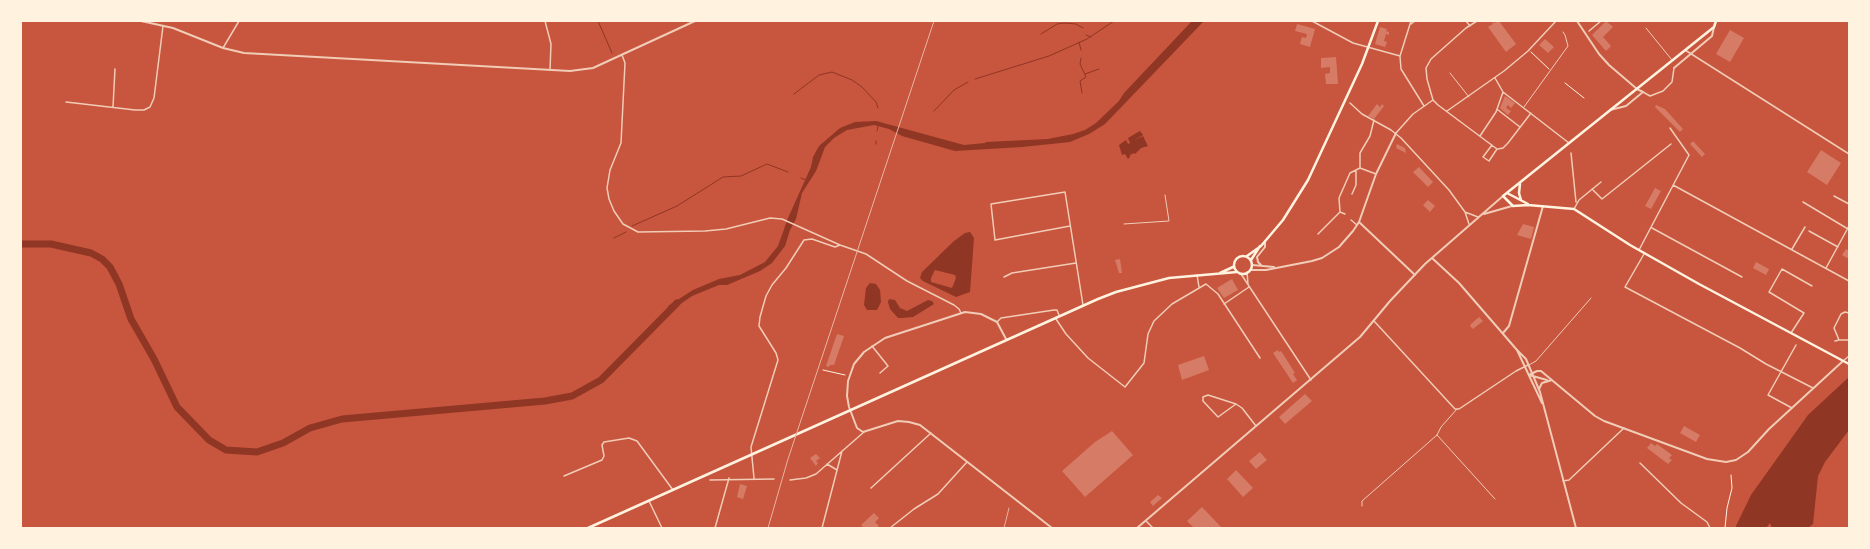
<!DOCTYPE html>
<html>
<head>
<meta charset="utf-8">
<style>
  body { margin:0 }
  #map { position:relative; width:1870px; height:549px; overflow:hidden; background:#c8553d; font-family:"PT Sans Narrow",sans-serif }
  canvas { display:block }
  .frame { position:absolute; inset:0; border:22px solid #fff3e0; pointer-events:none }
</style>
</head>
<body>
<div id="map">
<canvas width="1870" height="549"></canvas>
<div class="frame"></div>
</div>
<script>
const c = document.querySelector('canvas').getContext('2d');
c.lineJoin = 'round';
function paint(path, color) { c.fillStyle = color; c.fill(path, 'evenodd'); }
const toPath = rows => new Path2D(rows.map(r => 'M' + r).join(''));
function stroke(path, color, width, dash) { c.strokeStyle = color; c.lineWidth = width; c.lineCap = dash ? 'butt' : 'round'; c.setLineDash(dash || []); c.stroke(path); }
const water = toPath([
  [1192,21,1204,21,1105,124,1089,134,1070,142,1022,147,955,151,902,136,889,129,874,125,847,130,834,138,825,147,816,171,802,193,796,219,790,230,785,246,772,263,760,271,727,285,719,285,692,296,672,310,668,306,693,290,719,279,740,275,765,262,778,246,788,218,811,167,813,157,819,146,840,128,855,122,876,121,964,145,985,143,986,142,1048,139,1073,134,1085,130,1096,123,1119,101,1124,93],
  [1140,131,1143,135,1133,141,1143,136,1148,146,1141,148,1135,154,1134,153,1130,155,1130,157,1128,159,1125,154,1122,155,1119,145,1126,140,1128,144,1130,143,1128,138],
  [970,232,974,238,970,292,956,297,923,281,920,278,922,272,954,241,965,233],
  [935,270,955,275,956,278,952,288,931,282,931,278],
  [870,283,876,284,880,290,881,302,877,310,867,310,864,305,866,288],
  [889,299,895,300,900,308,907,311,928,300,932,301,934,304,913,317,902,318,898,318,890,309,888,302],
  [1849,377,1849,430,1825,462,1818,476,1813,524,1808,528,1772,528,1770,523,1766,528,1735,528,1751,495,1808,415]
]);
const stream = toPath([
  [598,21,612,53],
  [1041,34,1057,24,1064,23,1076,24,1083,28],
  [1086,35,1091,37],
  [1079,42,1081,50],
  [1081,58,1080,64,1086,77,1080,81,1082,93],
  [1085,74,1099,69],
  [975,79,1049,56,1087,39,1114,21],
  [794,94,819,75,832,72,852,80,862,87,876,102,878,108],
  [934,111,954,90,968,82],
  [877,131,878,126],
  [876,144,876,141],
  [801,178,806,180],
  [632,226,677,206,723,177,741,176,767,164,788,172],
  [614,238,626,232]
]);
const river = toPath([
  [21,244,51,244,91,253,102,259,110,267,119,284,131,319,154,359,177,407,209,440,226,450,257,452,283,443,310,428,342,419,545,401,572,396,601,380,677,303]
]);
const building = toPath([
  [1492,21,1494,23,1499,21,1516,44,1506,52,1488,27,1493,24],
  [1606,21,1613,27,1603,37,1611,46,1606,51,1592,35],
  [1297,24,1315,29,1310,47,1300,44,1302,37,1306,38,1307,34,1295,31],
  [1380,27,1387,29,1386,31,1389,32,1389,35,1386,34,1384,41,1387,42,1385,47,1375,44],
  [1730,30,1744,38,1730,62,1716,54],
  [1545,39,1554,47,1548,53,1539,45],
  [1336,57,1338,84,1326,84,1325,74,1330,73,1330,67,1321,68,1321,58],
  [1505,96,1515,103,1511,108,1508,105,1506,108,1511,111,1508,115,1500,108],
  [1377,104,1380,107,1382,104,1384,106,1374,119,1368,116],
  [1656,105,1665,109,1683,129,1680,132,1655,107],
  [1693,141,1705,154,1702,157,1690,144],
  [1397,144,1405,148,1406,153,1396,148],
  [1821,150,1841,163,1827,185,1807,172],
  [1419,167,1433,182,1428,187,1413,172],
  [1655,188,1661,191,1651,209,1645,206],
  [1428,200,1435,206,1430,212,1423,205],
  [1523,224,1534,227,1531,239,1517,235],
  [1846,249,1849,251,1849,259,1842,255],
  [1120,259,1122,273,1119,273,1115,260],
  [1756,262,1769,269,1766,275,1753,268],
  [1232,279,1238,290,1224,298,1217,288],
  [1479,317,1483,321,1473,329,1470,326,1471,324],
  [837,334,844,336,834,365,830,365,829,367,826,366],
  [1278,350,1279,352,1281,351,1295,373,1293,374,1297,380,1293,383,1273,353],
  [1204,356,1209,370,1182,380,1178,365],
  [1305,394,1312,401,1285,424,1279,417],
  [1684,426,1700,435,1696,442,1680,433],
  [1112,431,1133,455,1085,497,1062,471,1095,442],
  [1651,443,1655,446,1657,444,1672,455,1669,458,1672,460,1668,464,1647,448],
  [1260,452,1267,460,1256,469,1249,461],
  [816,454,820,458,816,461,818,463,816,466,810,458],
  [1236,470,1253,488,1243,497,1227,479],
  [740,484,747,486,743,499,737,497],
  [1158,495,1162,498,1153,506,1150,502],
  [1202,507,1222,528,1194,528,1187,521],
  [874,513,879,518,875,522,879,526,876,528,864,528,861,525]
]);
const path = toPath([
  [1531,52,1549,69],
  [1565,83,1584,98],
  [823,370,845,375],
  [1725,528,1727,508,1732,488,1731,475]
]);
const service = toPath([
  [1646,28,1672,60],
  [1450,73,1469,97],
  [1524,107,1568,46,1565,35,1563,32],
  [1124,224,1169,221,1165,195],
  [1529,365,1536,361,1591,298],
  [1437,435,1495,499],
  [1362,506,1362,501,1437,435,1441,427,1457,409]
]);
const minor = toPath([
  [545,21,551,44,550,70],
  [1312,21,1353,43,1400,56],
  [1411,21,1400,56,1401,69,1424,106],
  [1466,21,1470,26],
  [1477,21,1466,28,1431,59,1426,68,1427,79,1433,100,1438,105,1497,149,1489,161,1483,157,1492,145],
  [1848,21,1849,23],
  [1411,24,1415,21],
  [1589,31,1601,21],
  [223,48,239,21],
  [1685,50,1849,154],
  [622,55,625,63,621,143,610,170,607,188,609,199,614,211,623,224,638,232,705,231,726,229,770,218,782,219,840,245,866,254,907,281,954,305,959,309,961,313],
  [1495,78,1503,92,1569,143],
  [1643,92,1650,96,1663,91,1672,82,1674,68],
  [66,102,135,110,144,110,150,107,154,98,163,26],
  [1350,103,1362,114,1391,130,1401,138,1449,190,1465,212,1469,224],
  [113,107,115,69],
  [1498,110,1520,127],
  [1447,111,1504,71,1528,51,1556,21],
  [1396,133,1413,114,1433,100],
  [1480,136,1496,112,1503,92],
  [1498,149,1503,148,1508,143,1531,113],
  [1571,153,1576,202],
  [1360,168,1360,153,1370,136,1374,120],
  [1673,185,1849,281],
  [1592,189,1602,199,1671,144],
  [1352,194,1356,185,1356,170],
  [1834,196,1849,204],
  [1803,202,1848,229],
  [1574,209,1579,200,1601,182],
  [1340,212,1345,214],
  [1465,212,1478,217],
  [1351,220,1357,225],
  [1070,226,995,240,991,204,1065,192,1083,305],
  [1652,228,1742,277],
  [1809,231,1838,247],
  [1318,234,1340,212,1339,198,1350,173,1360,168,1376,174],
  [1792,249,1805,227],
  [1639,250,1689,155,1670,128],
  [1644,254,1625,287,1740,348,1766,364,1813,388],
  [1826,268,1849,226],
  [1247,272,1248,284],
  [1241,274,1311,380],
  [1197,275,1199,287],
  [1004,277,1012,273,1076,263],
  [1224,304,1249,287],
  [1849,313,1845,312,1841,314,1834,328,1839,340,1849,340],
  [1056,319,1066,334,1088,358,1125,387,1144,363,1148,334,1154,321,1172,304,1206,284,1218,294,1260,358],
  [1374,321,1455,409,1459,409,1516,371,1528,365],
  [997,322,1001,318,1054,310,1057,310,1059,315],
  [1791,333,1804,313,1769,292,1782,269,1812,286],
  [1835,341,1839,340],
  [872,346,888,366,880,373],
  [1843,361,1849,356],
  [1236,404,1218,417,1203,401,1203,397,1208,395,1236,404,1242,408,1256,426],
  [1792,408,1768,395,1796,345],
  [1640,463,1681,503,1707,522,1710,528],
  [827,464,837,470],
  [564,476,602,460,604,456,602,445,604,442,629,438,637,441,673,490],
  [754,478,751,447,778,360,776,353,759,326,760,317,766,296,772,285,786,268,804,240,812,239,835,247,840,245],
  [710,480,774,479],
  [790,480,806,478,816,474,864,432],
  [1563,481,1569,480,1624,428],
  [871,488,931,433],
  [649,501,662,528],
  [1146,521,1153,528],
  [715,528,729,478],
  [822,528,842,451],
  [890,528,914,509,938,494,967,462]
]);
const tertiary = toPath([
  [141,21,173,28,223,48,244,53,570,71,593,68,695,21],
  [1577,21,1599,54,1609,65,1637,89,1643,92,1626,106,1610,110],
  [1674,68,1712,36,1714,27],
  [1484,214,1512,206],
  [1359,222,1415,275],
  [1432,258,1459,283,1517,350,1542,403],
  [1252,265,1274,267],
  [1262,266,1258,262,1257,257,1265,247,1265,242],
  [1250,270,1266,270,1312,261,1322,258,1339,247,1353,231,1359,222,1376,174,1396,133],
  [1503,333,1509,326,1543,206],
  [1006,339,997,322,981,314,965,312,885,338,864,352,854,364,848,381,847,396,849,407,857,428,863,432,898,421,909,422,920,425,1052,528],
  [1517,350,1526,359,1540,392,1576,528],
  [1529,375,1537,371,1541,371,1595,416,1604,421,1707,459,1726,462,1736,460,1748,452,1769,429,1843,361],
  [1529,375,1547,380],
  [1539,389,1542,383,1552,380],
  [1137,528,1360,337,1390,301,1425,264,1503,196]
]);
const secondary = toPath([
  [1716,21,1714,27,1503,196,1513,206,1528,205,1574,209,1630,245,1699,284,1849,364],
  [1520,184,1519,193,1521,200],
  [1507,193,1528,204]
]);
const primary = toPath([
  '1234 265a9 9 0 1 1 18 0a9 9 0 1 1-18 0Z',
  [1247,256,1261,246,1283,220,1308,180,1362,64,1378,21],
  [1251,260,1260,246],
  [1220,273,1233,267],
  [588,528,1098,299,1116,292,1169,278,1237,272]
]);
const rail = toPath([
  [768,528,788,459,934,21],
  [1004,528,1009,508]
]);
paint(water, '#8f3625');
stroke(stream, '#8f3625', 1);
stroke(river, '#8f3625', 7);
paint(building, '#d67c66');
stroke(path, '#fff3e0', 1);
stroke(service, '#f1ccb7', 1);
stroke(minor, '#f1ccb7', 1.5);
stroke(tertiary, '#f1ccb7', 2);
stroke(secondary, '#fff3e0', 2.5);
stroke(primary, '#fff3e0', 2.5);
stroke(rail, '#e9b49f', 1);
</script>
</body>
</html>
